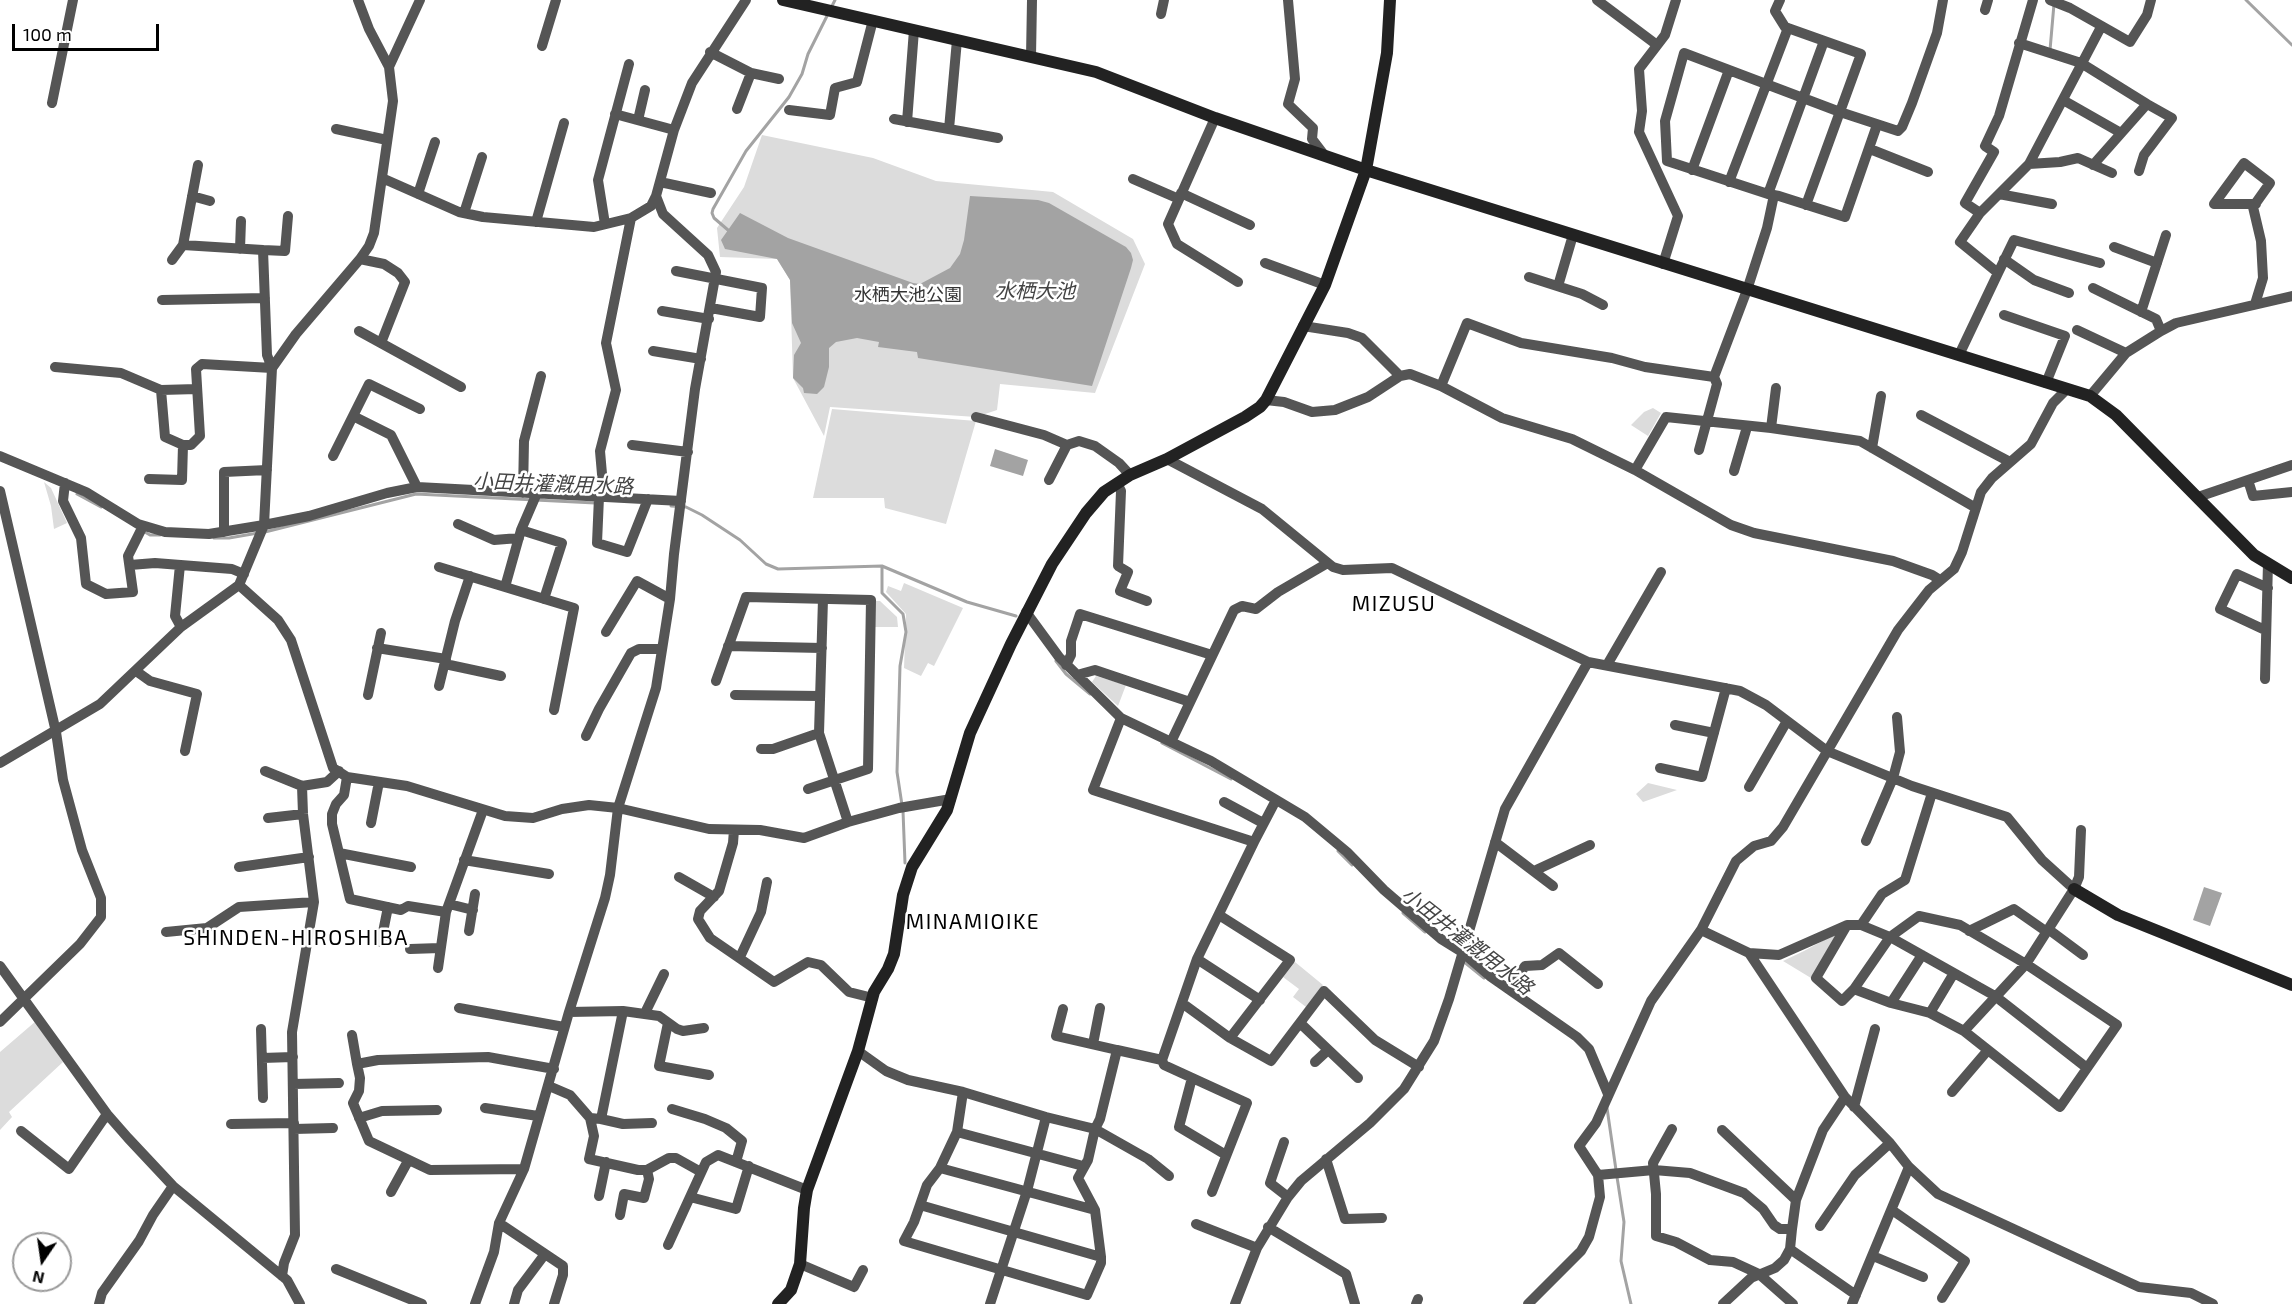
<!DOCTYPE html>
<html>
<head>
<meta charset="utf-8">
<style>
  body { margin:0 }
  #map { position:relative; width:2292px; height:1304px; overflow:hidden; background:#fff; font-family:"Exo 2",sans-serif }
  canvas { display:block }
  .north { position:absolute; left:12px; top:1232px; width:60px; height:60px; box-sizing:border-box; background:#fff; border:2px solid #999; border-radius:50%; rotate:193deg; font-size:16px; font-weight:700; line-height:24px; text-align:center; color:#000 }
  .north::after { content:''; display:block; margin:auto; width:21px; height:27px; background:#000; clip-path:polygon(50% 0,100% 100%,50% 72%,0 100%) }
  .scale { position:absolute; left:12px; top:24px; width:147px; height:27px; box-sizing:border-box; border:3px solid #000; border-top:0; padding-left:8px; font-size:18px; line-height:21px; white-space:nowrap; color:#000; -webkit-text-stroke:4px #fff; paint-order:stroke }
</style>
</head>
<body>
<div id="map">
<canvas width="2292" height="1304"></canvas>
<div class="north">N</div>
<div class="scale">100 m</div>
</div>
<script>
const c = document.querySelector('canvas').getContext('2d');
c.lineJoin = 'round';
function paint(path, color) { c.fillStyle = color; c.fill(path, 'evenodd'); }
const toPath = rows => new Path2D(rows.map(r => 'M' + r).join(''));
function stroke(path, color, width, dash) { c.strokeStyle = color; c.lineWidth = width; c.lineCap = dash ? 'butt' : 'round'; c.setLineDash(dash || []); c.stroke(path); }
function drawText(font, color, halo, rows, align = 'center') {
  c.font = font + ' "Exo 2","Noto Sans JP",sans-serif'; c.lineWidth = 5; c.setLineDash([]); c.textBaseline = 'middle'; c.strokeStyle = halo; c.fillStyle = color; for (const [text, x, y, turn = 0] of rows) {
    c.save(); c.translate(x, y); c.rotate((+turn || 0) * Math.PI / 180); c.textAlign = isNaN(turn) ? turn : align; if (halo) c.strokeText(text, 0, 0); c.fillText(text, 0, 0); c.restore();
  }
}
const green = toPath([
  [762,135,873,158,936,181,1053,192,1133,239,1145,264,1095,393,1000,384,997,410,976,417,830,407,824,436,793,378,790,280,777,259,720,257,717,228,744,187],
  [1653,408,1661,413,1648,436,1631,425,1644,412],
  [832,409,976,421,946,524,885,508,884,498,813,498],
  [44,482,51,488,67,523,54,529,51,506],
  [904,583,963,608,934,666,928,663,921,676,904,668,906,614,886,592,888,586,901,591],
  [875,601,880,601,897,617,898,627,875,627],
  [1096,676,1126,685,1118,706,1092,682],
  [1648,783,1677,790,1643,802,1636,794],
  [1839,932,1811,978,1783,961,1804,951],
  [1295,962,1323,985,1306,1007,1293,997,1299,989,1283,977],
  [36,1021,63,1062,9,1112,12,1117,0,1130,0,1052]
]);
const water = toPath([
  [970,196,1038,200,1049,203,1126,247,1131,253,1133,260,1131,268,1092,386,918,358,917,352,878,347,879,342,857,338,836,342,829,348,829,367,824,387,817,394,804,393,803,388,793,378,794,355,801,343,792,323,790,280,777,259,725,249,721,240,740,213,788,238,913,283,920,284,950,268,960,254,964,240],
  [995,449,1028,460,1023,476,990,466],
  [2204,887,2222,893,2210,926,2193,920]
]);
const stream = toPath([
  [2246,0,2292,45],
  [831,8,835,0],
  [2050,50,2054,4],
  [728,230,714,218,712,213,713,209,746,151,789,97,802,74,808,54,828,14],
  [77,494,101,507],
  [671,506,686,507,702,515,740,540,766,564,778,569,882,566,967,602,1016,616],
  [143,531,150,535,160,535],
  [265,532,416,494,595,503],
  [214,538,229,538,258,533],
  [882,566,882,593,903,614,906,632,900,666,897,772,902,805],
  [1056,661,1066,674,1090,694],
  [1162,743,1231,779],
  [903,811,905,863],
  [1338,851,1352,865],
  [1403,913,1425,932],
  [1463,961,1484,978],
  [1607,1108,1616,1170],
  [1617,1177,1624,1222,1621,1261,1631,1304]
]);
const street = toPath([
  [1288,0,1295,79,1288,104,1313,128,1312,139,1325,156],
  [1597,0,1657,45],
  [1780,0,1775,11,1785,27,1861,54,1806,205],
  [2050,0,2070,8,2130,42,2147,15,2151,0],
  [1985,10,1988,0],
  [1161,14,1164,0],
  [2019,43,2081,63,2147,104],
  [542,46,556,0],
  [710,52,751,73,779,79],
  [1031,57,1032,0],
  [389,67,420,0],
  [2063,100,2121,133],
  [52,103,73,0],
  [737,109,751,73],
  [789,110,830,115,835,88,857,82,873,20],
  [615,114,674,130],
  [1215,118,1168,224,1177,244,1238,282],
  [894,119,998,138],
  [638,120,645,90],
  [907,122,914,30],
  [1877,125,1845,217,1779,196,1768,194,1667,161,1665,121,1684,53,1840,112,1898,131,1902,127,1912,103,1937,33,1943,0],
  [336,129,387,140],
  [949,129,957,40],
  [1870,149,1928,172],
  [2029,164,2060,162,2078,158,2112,173],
  [2093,165,2147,104,2172,118,2144,155,2139,171],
  [1692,170,1729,70],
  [382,178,459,212,483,217,594,227,631,218,651,206,656,196,674,130,692,83,746,0],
  [1133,179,1179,199],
  [660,182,711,193],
  [1729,182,1788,28],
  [1181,193,1250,225],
  [418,194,435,142],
  [1768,194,1824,41],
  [1999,194,2052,204],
  [192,196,210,201],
  [2214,204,2244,163,2270,183,2253,207,2261,241,2263,278,2255,304],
  [2214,204,2256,204],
  [464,213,482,157],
  [1980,213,1965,203,1994,152,1985,146,1999,116,2033,0],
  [536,222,564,123],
  [605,224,598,180,629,64],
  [2114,247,2157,263],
  [240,249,241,221],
  [263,250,285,251,288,216],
  [360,259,384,264,398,273,405,282,381,343],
  [2004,259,2034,280,2069,293],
  [172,260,183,245],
  [1265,263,1325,285],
  [1663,264,1678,216,1639,132,1642,111,1639,69,1665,35,1676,0],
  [676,271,762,288,760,317,711,308],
  [1998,273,2014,240,2100,263],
  [1529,277,1582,294,1603,305],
  [1558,286,1573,235],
  [2093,288,2156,319,2161,331],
  [162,300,265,298],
  [662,311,709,319],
  [2141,312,2166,235],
  [2004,315,2065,336,2046,383],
  [1303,326,1348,333,1362,338,1400,376],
  [2077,330,2126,353],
  [359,331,461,387],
  [653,351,701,359],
  [1959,355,1998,273,1960,242,1980,213,2029,164,2101,27],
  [55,367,121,373,161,390,197,389],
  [1441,386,1467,323,1521,343,1612,358,1645,367,1714,377,1747,290,1767,228,1774,195],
  [161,390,165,437,183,445],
  [2090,396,2126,353,2161,331,2176,323,2292,296],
  [1266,400,1284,402,1312,412,1335,410,1368,397,1400,376,1410,374,1441,386,1502,418,1572,439,1635,470,1731,525,1754,533,1893,561,1932,575,1940,580],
  [1921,415,2010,462],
  [353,416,391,435,417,487],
  [976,417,1044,435,1067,445,1079,441,1095,446,1119,463,1130,475],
  [1771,428,1776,388],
  [632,445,688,452],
  [1872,448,1881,396],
  [1699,450,1717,384,1714,377],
  [0,456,86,492,138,524,165,532,209,534,264,525,309,516,387,493,417,487,681,501],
  [333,456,369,384,420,409],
  [1167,459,1262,509,1333,567,1343,570,1392,568,1588,662,1740,691,1766,705,1827,751,1912,786,2007,817,2042,860,2074,889,2026,964,1964,1031],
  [1635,470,1666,417,1771,428,1860,441,1976,508],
  [1734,471,1747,427],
  [149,479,182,480,183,445,191,445,200,436,196,369,202,364,272,368,267,355,263,250,183,245,198,165],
  [1049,480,1067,445],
  [2248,480,2253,496,2292,492],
  [65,483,63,501,81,538,86,584,106,594,133,592,128,556,143,526],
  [1117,483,1121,491,1118,566,1128,572,1120,591,1147,601],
  [0,491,56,732,63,780,82,850,101,898,101,917,80,944,0,1022],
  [523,493,524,441,541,376],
  [599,497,597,543,627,552,648,499],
  [604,497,600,451,616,390,606,343,631,218],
  [2198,497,2292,465],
  [458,524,494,540,519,538],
  [521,530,562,543,544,599],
  [224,532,224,472,267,470],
  [130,565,155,563,232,569,244,574],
  [180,565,175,616,181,627],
  [439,567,505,587,521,530,537,493],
  [239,585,278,620,291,640,333,768,347,777,407,786,505,816,533,818,562,809,589,805,618,808,709,829,760,830,804,838,848,822,899,808,951,799],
  [505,587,574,608,554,710],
  [823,599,819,733,848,822],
  [1026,612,1059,657,1121,718,1211,761,1305,817,1347,852,1384,890,1441,939,1462,952,1491,977,1577,1037,1589,1049,1608,1094],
  [2265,630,2220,609,2237,574,2268,588],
  [606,632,637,581,670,599],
  [728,646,822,648],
  [377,648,446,659],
  [445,664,501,676],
  [1066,665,1071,655,1071,641,1080,614,1212,655],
  [1607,665,1661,572],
  [136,671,150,681,197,694,185,751],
  [1077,675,1095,670,1190,702],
  [2265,679,2268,563],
  [716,681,746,597,871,600,868,769,808,789],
  [439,686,455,621,470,576],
  [368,695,381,633],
  [735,695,820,696],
  [1675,725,1714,733],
  [586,736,599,709,631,653,639,649,661,649],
  [1171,742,1234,610,1242,606,1256,609,1278,592,1326,564],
  [761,749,773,749,819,733],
  [0,763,100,704,181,627,239,585,264,525,272,368,296,334,360,259,369,246,374,233,393,101,389,67,369,29,358,0],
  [1660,768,1702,777,1726,688],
  [265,771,302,786],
  [347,777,344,795,336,804,332,814,332,824,350,899,401,910,408,906,446,912],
  [1749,787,1787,721],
  [1224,802,1263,823],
  [268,818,303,814],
  [371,823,379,782],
  [734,830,733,843,719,891,700,911,698,919,710,938,774,982,808,962,821,965,849,992,873,998],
  [1866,841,1893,778,1900,752,1897,717],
  [1254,842,1276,800],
  [1495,842,1553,886],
  [339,853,411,867],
  [464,860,549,874],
  [239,867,309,857],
  [1534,871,1590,845],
  [679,877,714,897],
  [2074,889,2079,877,2081,830],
  [449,904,473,910],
  [1919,916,1960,925,2026,964,2117,1025,2060,1107,1964,1031,1930,1013,1891,1003,1854,989,1890,937,1919,916],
  [1847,925,1816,978,1842,1001,1854,989],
  [1861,925,1882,894,1905,880,1932,793],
  [2048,929,2083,955],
  [1701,930,1749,953,1779,955,1847,925,1861,925,1890,937,1995,996,2087,1068],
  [469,931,475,894],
  [1969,931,2014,909,2047,932],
  [166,932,207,928,239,907,314,902],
  [381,942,388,907],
  [410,949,440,948],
  [1749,953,1845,1097,1890,1143,1909,1167,1938,1194,2139,1287,2191,1293,2213,1304],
  [740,957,761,912,767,882],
  [1197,959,1260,1000],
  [0,966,107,1114,128,1138,173,1186,287,1280,300,1304],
  [438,968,446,912,483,810],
  [1510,989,1525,966,1542,965,1559,953,1598,984],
  [1182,1003,1230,1038,1290,960,1219,915],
  [1891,1003,1922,955],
  [459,1008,564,1027],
  [1063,1009,1056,1036,1117,1050],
  [623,1011,659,1016,677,1029,683,1031,704,1028],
  [569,1012,623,1011,601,1119,590,1118],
  [645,1013,664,974],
  [1930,1013,1954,973],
  [668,1023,659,1066,709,1075],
  [1300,1023,1358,1078],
  [261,1029,263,1098],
  [352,1035,357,1064],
  [1230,1038,1271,1061,1324,991,1375,1040,1419,1067],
  [1093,1044,1100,1008],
  [858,1051,886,1071,908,1080,963,1092,1046,1117,1095,1129,1100,1119,1117,1050,1162,1060,1197,959,1254,842,1093,790,1121,718],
  [262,1058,293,1057],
  [1162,1060,1164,1065,1247,1103,1212,1192],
  [1315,1062,1328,1050],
  [1192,1078,1179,1127,1226,1155],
  [293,1084,339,1083],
  [549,1086,570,1095,590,1118,594,1136,589,1159,638,1170,647,1170,669,1158,676,1158,701,1172],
  [1952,1092,1988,1050],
  [1854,1107,1875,1029],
  [485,1108,538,1116],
  [672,1109,705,1119,726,1128,742,1141,736,1162],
  [359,1118,382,1111,437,1110],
  [601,1119,623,1124,652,1123],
  [231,1124,294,1123],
  [294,1129,333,1128],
  [1672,1129,1653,1163,1656,1194,1656,1236,1676,1242,1710,1260,1733,1262,1759,1274,1793,1304],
  [1722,1130,1796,1200],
  [21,1131,69,1169,107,1114],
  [957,1132,1083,1166],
  [1284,1142,1270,1183,1288,1197],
  [1326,1159,1345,1219,1382,1218],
  [940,1168,1095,1210],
  [524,1169,430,1170,369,1141,353,1103,359,1091,360,1078,357,1064,378,1060,488,1057,554,1069],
  [1598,1175,1654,1170,1690,1173,1744,1193,1763,1209,1774,1225,1780,1229,1792,1229,1790,1249,1784,1260,1775,1268,1751,1278,1723,1304],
  [391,1192,408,1161],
  [599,1196,606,1162],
  [690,1197,736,1209,749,1166],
  [920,1205,1101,1257,1101,1263,1087,1295,904,1241,914,1222,920,1205,927,1185,940,1168,957,1132,963,1092],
  [1892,1210,1965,1261,1942,1298],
  [620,1215,624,1194,644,1198,649,1179,647,1170],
  [499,1223,563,1266,563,1275,554,1304],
  [1196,1224,1257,1248],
  [1820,1226,1855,1175,1890,1143],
  [1268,1227,1346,1274,1355,1304],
  [1792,1229,1796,1200,1823,1130,1845,1097],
  [668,1245,706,1162,718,1155,807,1190],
  [1790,1249,1856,1295],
  [1873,1256,1923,1277],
  [1101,1257,1095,1210,1078,1178,1088,1160,1095,1129,1148,1159,1169,1176],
  [800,1264,854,1287,863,1270],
  [336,1269,422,1304],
  [282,1276,284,1263,295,1235,292,1032,314,902,303,814,302,786,327,782,339,771],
  [99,1304,102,1293,139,1241,153,1215,173,1186],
  [475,1304,494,1252,499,1223,524,1169,569,1012,605,898,610,875,618,808,656,688,670,599,674,554,695,389,716,272,708,255,663,214,656,196],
  [514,1304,518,1290,545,1254],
  [990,1304,1027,1191,1046,1117],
  [1235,1304,1257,1248,1288,1197,1301,1181,1370,1123,1404,1089,1434,1041,1449,999,1505,809,1588,662],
  [1416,1304,1418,1299],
  [1528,1304,1581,1251,1589,1237,1600,1197,1598,1175,1579,1146,1596,1123,1651,1001,1701,930,1736,861,1754,846,1771,841,1783,827,1898,630,1929,590,1954,569,1962,552,1981,492,1992,478,2031,444,2053,403,2066,390],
  [1852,1304,1909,1167]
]);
const secondary = toPath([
  [783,0,1096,72,1215,118,1366,170,2090,396,2116,415,2254,555,2292,578],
  [2074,889,2118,915,2292,985],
  [778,1304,791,1290,800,1264,804,1208,807,1190,858,1051,874,992,888,969,894,954,903,895,912,867,947,810,970,733,1011,644,1052,564,1086,513,1104,492,1130,475,1167,459,1245,417,1260,407,1266,400,1325,285,1366,170,1387,53,1390,0]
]);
const parkNames = [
  ["水栖大池公園",908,295]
];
const waterNames = [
  ["水栖大池",1035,291],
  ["小田井灌漑用水路",553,484,2],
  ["小田井灌漑用水路",1467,941,38]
];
const quarterNames = [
  ["MIZUSU",1394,604],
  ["MINAMIOIKE",973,922],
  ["SHINDEN-HIROSHIBA",296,938]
];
paint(green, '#dcdcdc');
paint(water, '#a3a3a3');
stroke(stream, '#a3a3a3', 3);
stroke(street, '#555', 10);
stroke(secondary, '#222', 12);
drawText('18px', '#333', '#fff', parkNames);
drawText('italic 20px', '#444', '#fff', waterNames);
c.letterSpacing = '1.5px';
drawText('21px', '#000', '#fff', quarterNames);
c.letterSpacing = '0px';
</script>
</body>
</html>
